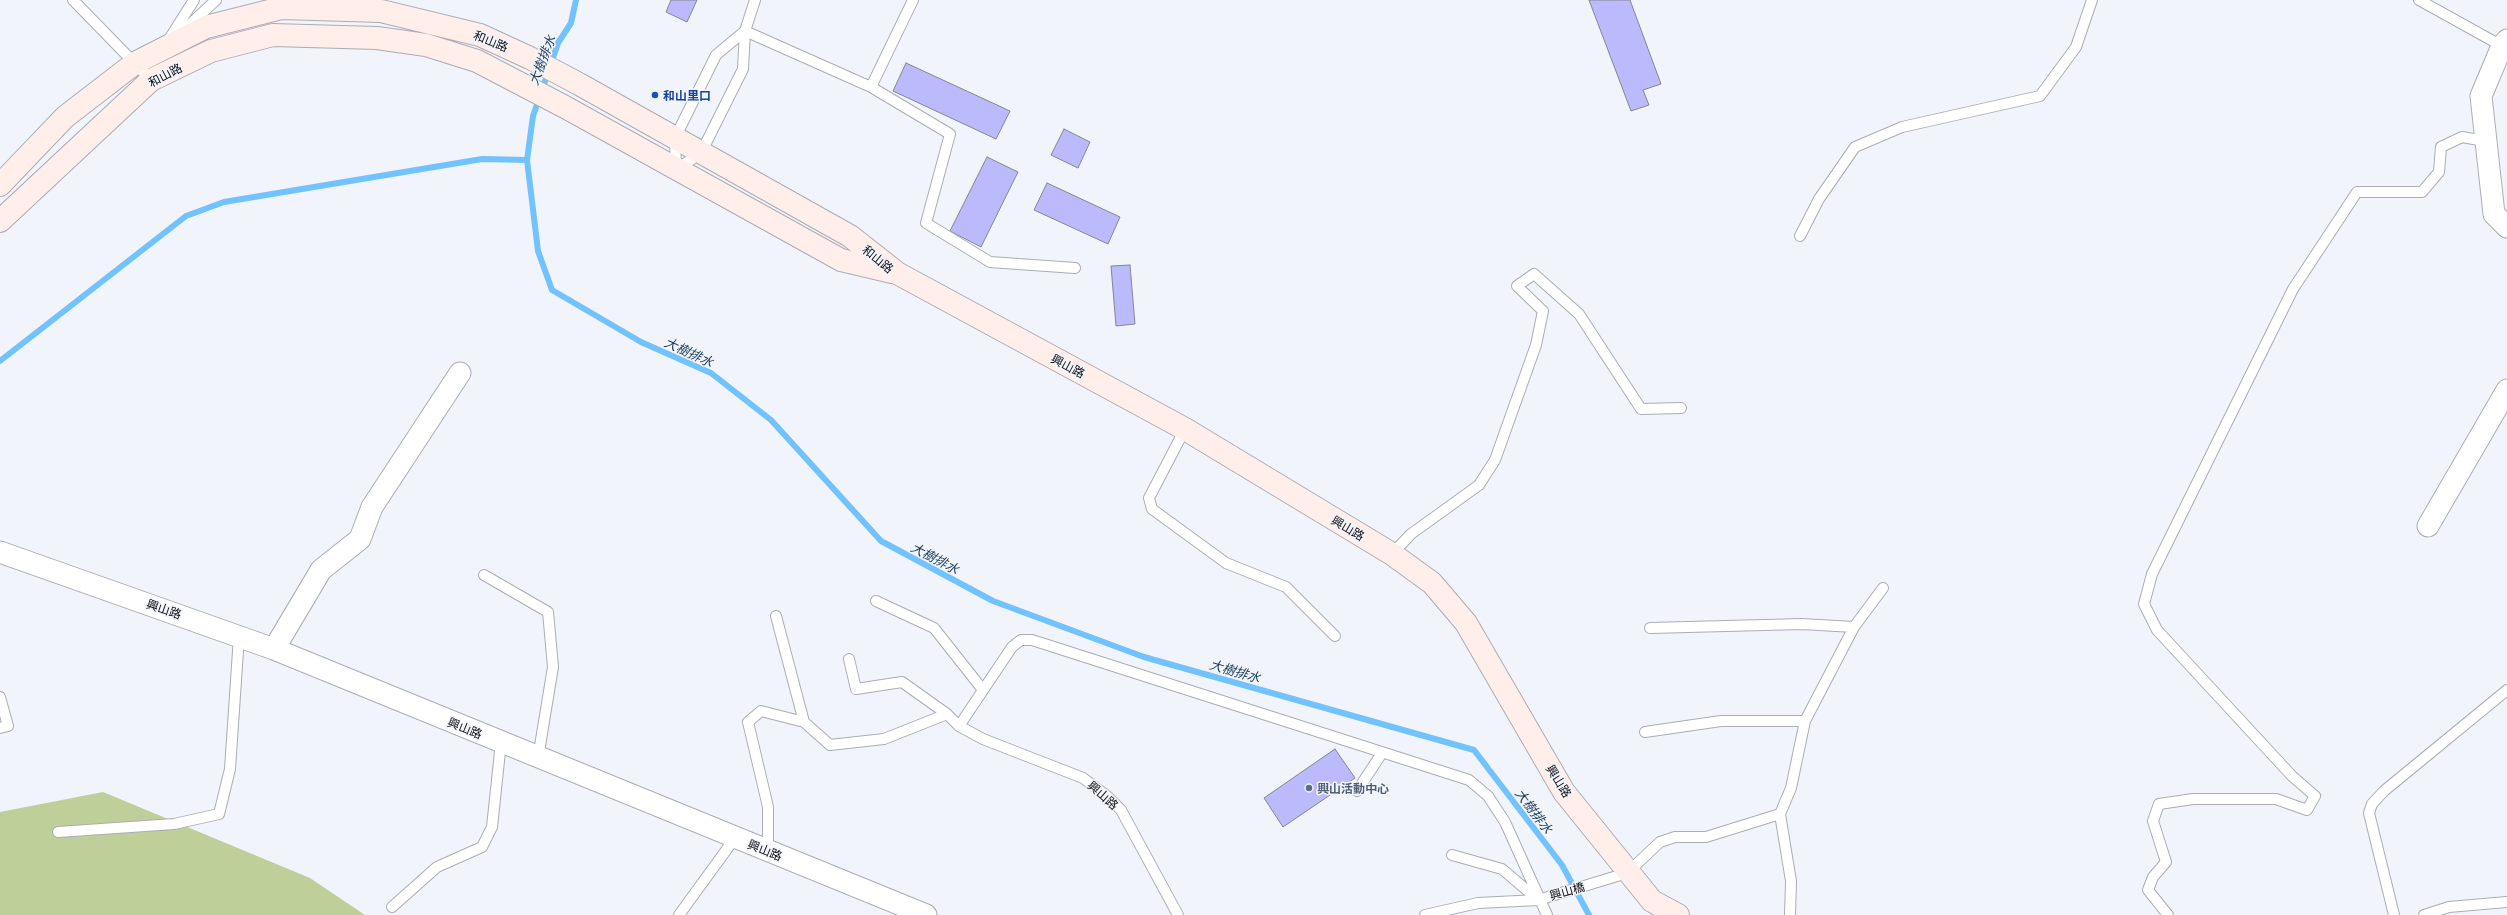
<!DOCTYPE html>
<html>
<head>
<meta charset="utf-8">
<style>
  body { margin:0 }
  canvas { display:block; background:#f2f4fc }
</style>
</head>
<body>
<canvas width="2507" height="915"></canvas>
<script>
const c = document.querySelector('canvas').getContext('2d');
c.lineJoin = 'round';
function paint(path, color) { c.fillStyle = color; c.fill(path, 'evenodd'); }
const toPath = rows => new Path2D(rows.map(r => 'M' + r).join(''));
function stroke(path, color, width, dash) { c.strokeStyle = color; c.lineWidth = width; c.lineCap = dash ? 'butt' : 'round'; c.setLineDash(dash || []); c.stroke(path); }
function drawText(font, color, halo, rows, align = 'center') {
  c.font = font + ' Georgia,"Noto Sans TC",serif'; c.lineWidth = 3; c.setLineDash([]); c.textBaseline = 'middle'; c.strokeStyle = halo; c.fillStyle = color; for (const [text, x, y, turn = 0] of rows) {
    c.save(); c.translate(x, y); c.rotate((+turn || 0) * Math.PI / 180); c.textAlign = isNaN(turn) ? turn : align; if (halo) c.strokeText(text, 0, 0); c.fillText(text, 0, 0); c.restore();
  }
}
const green = toPath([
  [103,792,310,878,365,915,0,915,0,812]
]);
const stream = toPath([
  [542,90,558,43,571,23,576,0],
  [539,99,533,116,527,160,538,251,552,290,641,342,711,373,771,420,881,541,993,601,1144,657,1474,750,1562,865,1589,915],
  [0,361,186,216,224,202,482,159,527,160]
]);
const building = toPath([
  [671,0,697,0,687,22,666,12,671,0],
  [1589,0,1630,0,1661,84,1643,90,1649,105,1631,111,1589,0],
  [906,63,1010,111,996,139,893,91,906,63],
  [1064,129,1090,142,1078,168,1051,155,1064,129],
  [987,157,1018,172,981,247,950,231,987,157],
  [1047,183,1120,217,1108,244,1034,210,1047,183],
  [1130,265,1135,324,1116,326,1111,266,1130,265],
  [1335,749,1355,778,1283,827,1264,798,1335,749]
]);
const service = toPath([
  [73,0,151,80],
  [2419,0,2502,46],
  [183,31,216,0],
  [745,31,871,87,950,134,926,223,990,262,1075,268],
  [168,41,194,0],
  [871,87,913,0],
  [676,169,675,138,716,55,745,31],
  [677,169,701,153,743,69,745,31,755,0],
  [1800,236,1819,199,1855,147,1902,127,2040,96,2076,47,2092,0],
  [1185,429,1149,498,1152,509,1226,563,1286,587,1335,636],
  [1392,554,1411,534,1479,485,1495,460,1536,345,1543,311,1517,286,1534,274,1579,314,1641,409,1681,408],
  [484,575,548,612,553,667,538,758],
  [876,601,934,628,983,690],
  [776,616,804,722],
  [1650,628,1802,624,1854,627],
  [849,659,856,689,902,682,947,714,959,726,983,739,1083,778,1107,796,1121,810,1178,915],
  [0,697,8,726,0,728],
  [959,726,1012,647,1021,640,1032,640,1469,780,1488,796,1505,822,1547,915],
  [1645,732,1721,721,1805,721],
  [1357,791,1382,753],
  [58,832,174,824,219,814,230,769,239,636],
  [768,852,768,807,748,722,761,711,804,722,830,745,884,739,947,714],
  [1452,855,1502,869,1536,898],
  [392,907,437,867,482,847,492,827,501,742],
  [679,915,735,838],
  [1425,915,1478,903,1538,900,1627,873,1660,842,1675,837,1706,837,1780,814],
  [1790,915,1791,881,1780,814,1791,788,1805,721,1854,627,1883,588],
  [2168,915,2148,890,2153,877,2166,862,2153,821,2159,804,2193,799,2276,799,2307,810,2315,796,2292,776,2157,630,2144,604,2152,574,2293,289,2357,192,2422,192,2439,172,2441,147,2462,137,2485,141],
  [2394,915,2369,813,2372,804,2384,791,2507,690],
  [2424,915,2449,907,2507,902]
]);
const minor = toPath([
  [2507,40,2502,46,2481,96,2494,214,2507,227],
  [2428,526,2507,390],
  [0,552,274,649,926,915],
  [274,649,321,570,360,539,372,507,460,373]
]);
const secondary = toPath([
  [0,185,65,117,135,63,206,27,281,8,381,11,480,35,530,58,579,84,850,236,897,273,1185,429,1392,554,1432,583,1466,623,1564,792,1652,901,1678,915],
  [0,221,151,80,211,51,273,35,377,38,426,45,477,61,565,107,841,260,892,272]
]);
const markers = [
  [655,95,4,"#1a4fb4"],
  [1309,788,4,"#5c6f8a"]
];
const streetNames = [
  ["和山路",491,41,22],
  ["和山路",165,75,-28],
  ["和山路",878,259,39],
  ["興山路",1068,366,28],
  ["興山路",1348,528,31],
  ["興山路",164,609,19],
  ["興山路",465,728,22],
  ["興山路",1559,781,58],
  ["興山路",1103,795,41],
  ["興山路",765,850,22],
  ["興山橋",1567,891,-16]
];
const transitNames = [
  ["和山里口",663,95]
];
const serviceNames = [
  ["興山活動中心",1317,788]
];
const waterNames = [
  ["大樹排水",542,60,-69],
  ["大樹排水",689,352,25],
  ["大樹排水",935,558,28],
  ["大樹排水",1235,671,16],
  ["大樹排水",1534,811,53]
];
paint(green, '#bfcf9a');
stroke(stream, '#71c2fd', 6);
paint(building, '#bbbafc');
stroke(building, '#86868d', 1);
stroke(service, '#abadb4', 12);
stroke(minor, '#abadb4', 23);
stroke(secondary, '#abadb4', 24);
stroke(service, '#fff', 10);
stroke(minor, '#fff', 21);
stroke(secondary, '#ffeeea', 22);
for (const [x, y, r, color] of markers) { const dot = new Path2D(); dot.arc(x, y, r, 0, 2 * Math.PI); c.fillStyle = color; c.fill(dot); stroke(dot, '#f2f4fc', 1.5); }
drawText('12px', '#0f1012', '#f2f4fc', streetNames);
drawText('bold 12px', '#164399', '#f2f4fc', transitNames, 'left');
drawText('bold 12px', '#4e5e75', '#f2f4fc', serviceNames, 'left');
drawText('italic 13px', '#193c54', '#f2f4fc', waterNames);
</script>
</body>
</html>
